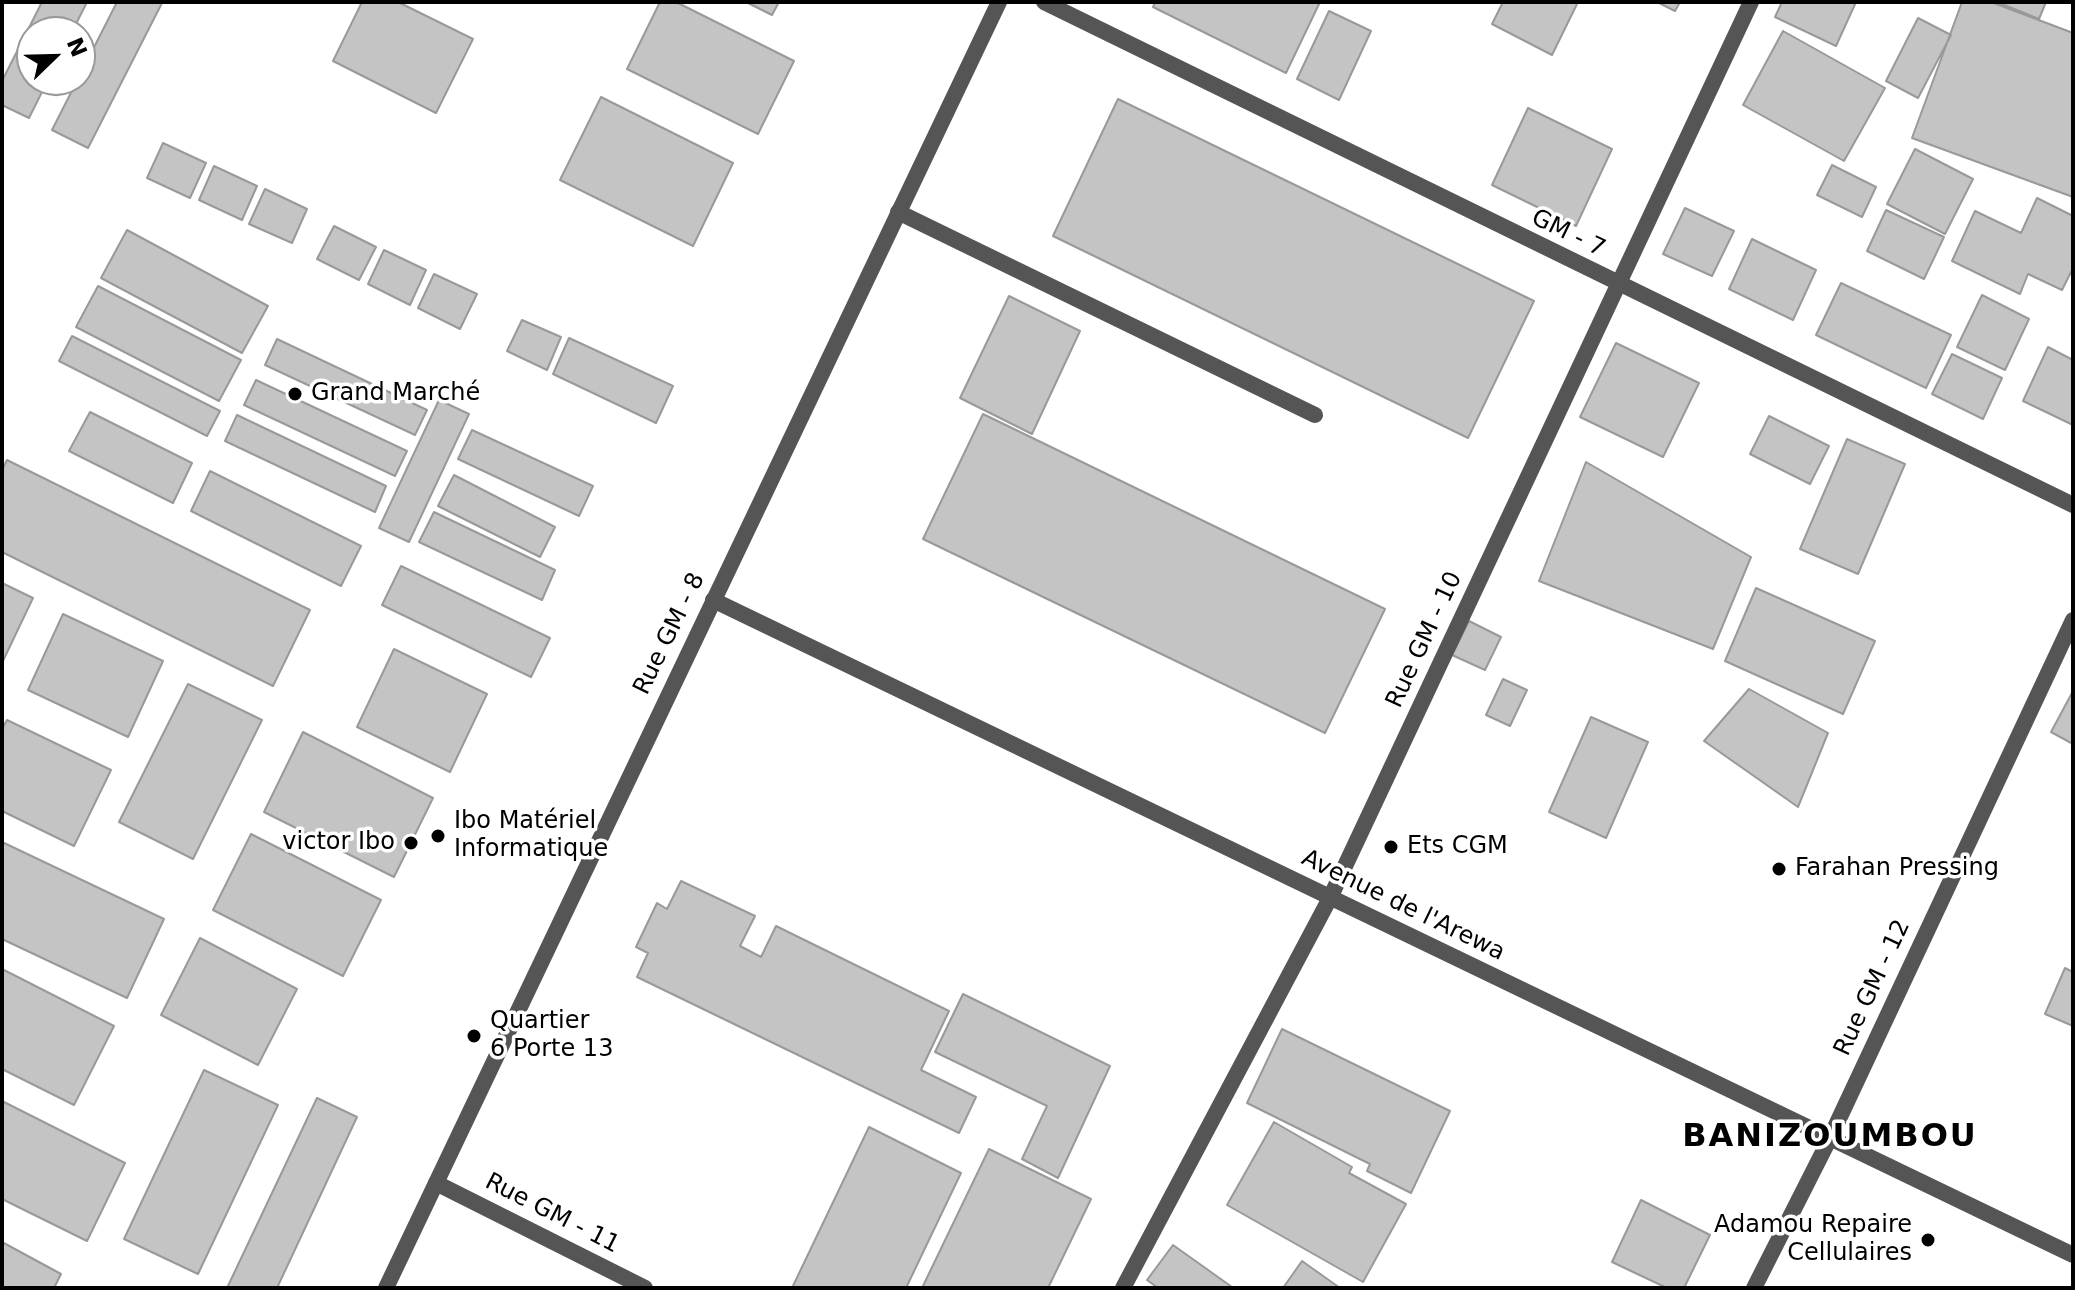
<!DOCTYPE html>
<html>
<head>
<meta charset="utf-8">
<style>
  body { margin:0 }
  #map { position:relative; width:2075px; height:1290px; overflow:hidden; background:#fff; font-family:"DejaVu Sans",sans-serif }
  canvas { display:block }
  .frame { position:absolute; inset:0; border:4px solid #000; pointer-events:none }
  .north { position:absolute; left:16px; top:16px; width:80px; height:80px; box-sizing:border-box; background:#fff; border:2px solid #999; border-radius:50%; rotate:67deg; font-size:22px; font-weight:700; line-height:32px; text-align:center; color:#000 }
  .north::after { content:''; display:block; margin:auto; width:28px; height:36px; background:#000; clip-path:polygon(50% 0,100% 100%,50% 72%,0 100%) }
</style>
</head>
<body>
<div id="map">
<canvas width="2075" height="1290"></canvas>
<div class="frame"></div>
<div class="north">N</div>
</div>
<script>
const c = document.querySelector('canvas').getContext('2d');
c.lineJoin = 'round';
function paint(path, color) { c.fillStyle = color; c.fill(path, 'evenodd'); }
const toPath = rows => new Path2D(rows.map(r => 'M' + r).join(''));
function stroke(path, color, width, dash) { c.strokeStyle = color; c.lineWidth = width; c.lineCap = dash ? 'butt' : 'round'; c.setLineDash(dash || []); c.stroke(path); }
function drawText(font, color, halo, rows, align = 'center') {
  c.font = font + ' "DejaVu Sans",sans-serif'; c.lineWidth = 7; c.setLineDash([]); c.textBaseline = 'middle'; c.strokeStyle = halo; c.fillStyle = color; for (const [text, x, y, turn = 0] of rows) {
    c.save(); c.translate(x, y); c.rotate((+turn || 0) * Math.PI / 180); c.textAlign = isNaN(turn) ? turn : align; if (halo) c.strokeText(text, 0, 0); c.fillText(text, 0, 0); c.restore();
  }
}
const building = toPath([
  [42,2,87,2,72,32,32,32,32,80,48,80,29,118,2,105,2,81,42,2],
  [117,2,162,3,88,148,52,130,117,2],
  [362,2,398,2,473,39,436,113,333,61,362,2],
  [660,2,676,2,794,61,758,134,627,69,660,2],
  [746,2,779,2,772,15,746,2],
  [1155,2,1320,2,1286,73,1153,7,1155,2],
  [1503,2,1578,2,1552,55,1492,24,1503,2],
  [1657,2,1680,2,1675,11,1657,2],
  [1782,2,1856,2,1836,46,1775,17,1782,2],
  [1962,2,1991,2,2073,33,2073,197,1912,138,1962,2],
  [1997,2,2046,2,2039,19,1997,2],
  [1329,11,1371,31,1339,100,1297,79,1329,11],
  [1918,18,1951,35,1918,98,1886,81,1918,18],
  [1783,31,1885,88,1844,161,1743,105,1783,31],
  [601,97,733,163,693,246,560,180,601,97],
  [1118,99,1534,301,1468,438,1053,236,1118,99],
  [1528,108,1612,149,1576,226,1492,185,1528,108],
  [163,143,206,163,190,198,147,178,163,143],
  [1915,149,1973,179,1945,234,1887,204,1915,149],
  [1832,165,1876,187,1862,217,1817,195,1832,165],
  [214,166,257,186,242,220,199,200,214,166],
  [265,189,307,209,292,243,249,224,265,189],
  [2037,198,2073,216,2073,268,2062,290,2028,274,2020,294,1952,261,1975,211,2021,233,2037,198],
  [1685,208,1734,231,1712,276,1663,254,1685,208],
  [1886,210,1944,237,1924,279,1867,251,1886,210],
  [334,226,376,247,359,280,317,259,334,226],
  [127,230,268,306,242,353,101,278,127,230],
  [1752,239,1816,270,1793,320,1729,289,1752,239],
  [384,250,426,270,410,305,368,284,384,250],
  [434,274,477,294,460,329,418,308,434,274],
  [1841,283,1951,335,1926,388,1816,335,1841,283],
  [98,286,241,360,219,401,76,327,98,286],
  [1982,295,2029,319,2005,370,1957,347,1982,295],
  [1009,296,1080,331,1032,434,960,398,1009,296],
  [522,320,561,337,547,370,507,351,522,320],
  [72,336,220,411,207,436,59,361,72,336],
  [569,338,673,386,656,423,553,374,569,338],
  [277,339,427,410,415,435,265,365,277,339],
  [1616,343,1699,383,1663,457,1580,417,1616,343],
  [2048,347,2073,360,2073,425,2023,401,2048,347],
  [1952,354,2002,378,1983,419,1932,394,1952,354],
  [256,380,407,451,395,476,244,405,256,380],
  [439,400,469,414,409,542,379,528,439,400],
  [90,412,192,463,173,503,69,451,90,412],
  [983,414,1385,609,1325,733,923,539,983,414],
  [237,415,386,486,375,512,225,441,237,415],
  [1769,416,1829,446,1810,484,1750,454,1769,416],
  [472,430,593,486,579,516,458,459,472,430],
  [1847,439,1905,464,1858,574,1800,549,1847,439],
  [7,460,310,610,273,686,2,552,2,470,7,460],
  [1586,462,1751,557,1713,649,1539,581,1586,462],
  [210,471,361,546,341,586,191,511,210,471],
  [454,475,555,527,540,557,438,506,454,475],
  [434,512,555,570,542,600,419,542,434,512],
  [401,566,550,638,531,677,382,605,401,566],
  [2,583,33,598,2,663,2,583],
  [1756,588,1875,641,1843,714,1725,661,1756,588],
  [63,614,163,661,128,737,28,690,63,614],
  [1469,621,1501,637,1485,670,1452,655,1469,621],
  [394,649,487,694,450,772,357,727,394,649],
  [1503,679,1527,690,1510,726,1486,715,1503,679],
  [188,684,262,720,193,859,119,822,188,684],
  [1749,689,1828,733,1798,807,1704,741,1749,689],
  [2073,691,2073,744,2051,732,2073,691],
  [1591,717,1648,742,1606,838,1549,812,1591,717],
  [7,720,111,770,74,846,2,811,2,729,7,720],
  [303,732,433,798,394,877,264,812,303,732],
  [251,834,381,900,343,976,213,910,251,834],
  [2,842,164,919,127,998,2,939,2,842],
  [681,881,755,916,740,946,761,957,776,926,949,1011,921,1070,976,1097,959,1133,637,977,648,953,636,947,657,903,667,909,681,881],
  [200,938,297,989,258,1065,161,1015,200,938],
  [2065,968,2073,972,2073,1026,2045,1014,2065,968],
  [2,969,114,1026,74,1105,2,1069,2,969],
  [963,994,1110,1066,1058,1178,1022,1159,1047,1106,935,1052,963,994],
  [1282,1029,1450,1111,1411,1193,1367,1171,1370,1164,1247,1103,1282,1029],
  [204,1070,278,1105,198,1274,124,1239,204,1070],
  [317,1098,357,1117,277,1288,227,1288,317,1098],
  [2,1101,125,1163,87,1241,2,1199,2,1101],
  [1274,1122,1352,1167,1349,1173,1406,1204,1363,1282,1227,1205,1274,1122],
  [869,1127,961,1173,906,1288,792,1288,869,1127],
  [989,1149,1091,1199,1048,1288,922,1288,989,1149],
  [1641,1200,1710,1235,1684,1288,1667,1288,1612,1262,1641,1200],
  [2,1242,61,1274,54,1288,2,1288,2,1242],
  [1173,1245,1232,1287,1231,1288,1158,1288,1147,1280,1173,1245],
  [1302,1261,1340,1288,1283,1288,1302,1261]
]);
const service = toPath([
  [898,212,1315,415]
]);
const minor = toPath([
  [1044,2,2073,505],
  [713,600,2073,1255],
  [436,1183,645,1288],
  [1123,1288,1330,898,1751,2],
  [1754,1288,1830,1138,2073,620]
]);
const tertiary = toPath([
  [386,1288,999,2]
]);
const markers = [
  [295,394,8,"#000"],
  [438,836,8,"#000"],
  [411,843,8,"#000"],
  [1391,847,8,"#000"],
  [1779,869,8,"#000"],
  [474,1036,8,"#000"],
  [1928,1240,8,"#000"]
];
const streetNames = [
  ["GM - 7",1568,234,26],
  ["Rue GM - 8",670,634,-64],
  ["Rue GM - 10",1425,640,-65],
  ["Avenue de l'Arewa",1403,906,26],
  ["Rue GM - 12",1873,988,-65],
  ["Rue GM - 11",552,1214,27]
];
const poiNames = [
  ["Grand Marché",311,394],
  ["Ibo Matériel",454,822],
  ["Informatique",454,850],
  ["victor Ibo",395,843,"right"],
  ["Ets CGM",1407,847],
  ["Farahan Pressing",1795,869],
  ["Quartier",490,1022],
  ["6 Porte 13",490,1050],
  ["Adamou Repaire",1912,1226,"right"],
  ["Cellulaires",1912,1254,"right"]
];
const districtNames = [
  ["BANIZOUMBOU",1830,1138]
];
paint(building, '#c4c4c4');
stroke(building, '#999', 2);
stroke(service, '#555', 16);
stroke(minor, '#555', 16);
stroke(tertiary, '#555', 16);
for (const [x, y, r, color] of markers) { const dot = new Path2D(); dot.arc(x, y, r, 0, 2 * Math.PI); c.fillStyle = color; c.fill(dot); stroke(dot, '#fff', 3); }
drawText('24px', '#000', '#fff', streetNames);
drawText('24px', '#000', '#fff', poiNames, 'left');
c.letterSpacing = '2px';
drawText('bold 32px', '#000', '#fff', districtNames);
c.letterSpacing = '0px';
</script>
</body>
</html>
